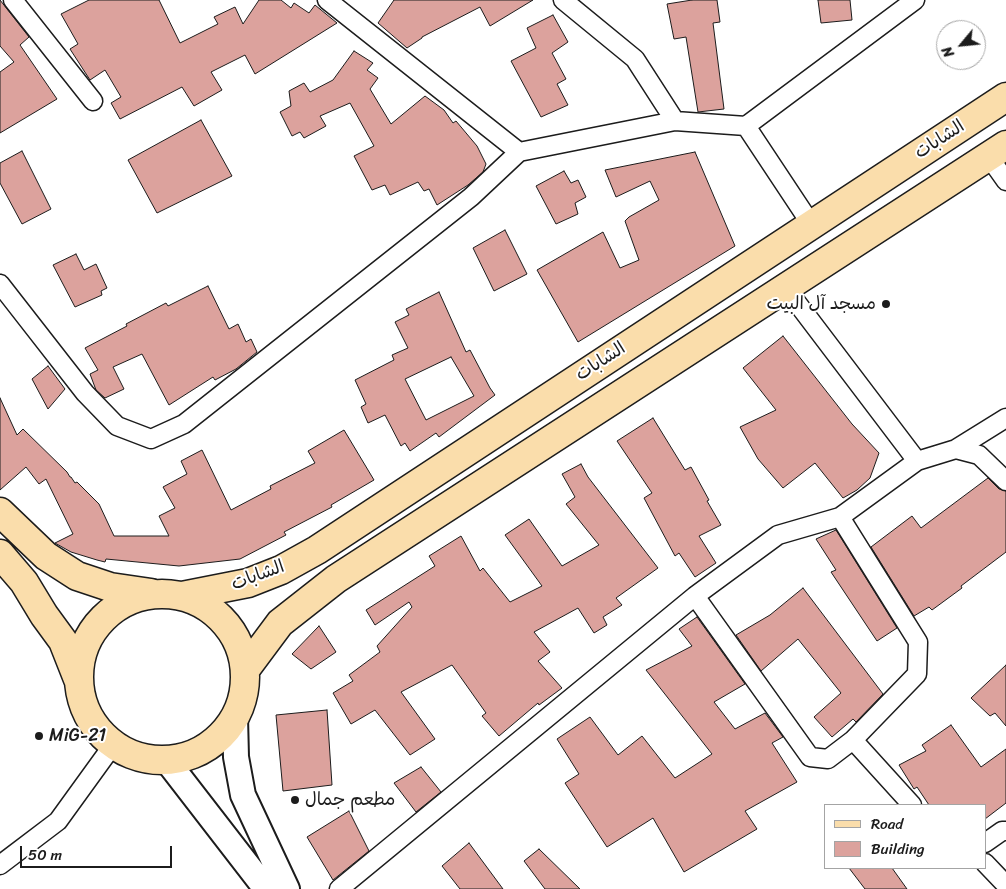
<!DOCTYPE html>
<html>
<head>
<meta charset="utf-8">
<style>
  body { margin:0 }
  #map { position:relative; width:1006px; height:889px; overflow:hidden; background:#fff; font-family:Sriracha,sans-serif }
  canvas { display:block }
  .legend { position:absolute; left:824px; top:804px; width:162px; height:65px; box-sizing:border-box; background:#fff; border:1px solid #a4a4a4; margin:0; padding:6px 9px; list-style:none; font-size:15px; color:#1c1c1c }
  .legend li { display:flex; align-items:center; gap:10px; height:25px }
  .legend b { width:25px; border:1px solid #a4a4a4 }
  .north { position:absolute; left:936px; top:20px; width:50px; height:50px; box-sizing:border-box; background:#fff; border:1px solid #a4a4a4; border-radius:50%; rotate:242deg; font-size:14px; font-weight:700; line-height:20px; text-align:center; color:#1c1c1c }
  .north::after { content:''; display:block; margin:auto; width:18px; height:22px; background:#1c1c1c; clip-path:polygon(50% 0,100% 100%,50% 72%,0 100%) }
  .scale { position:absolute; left:20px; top:846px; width:152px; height:22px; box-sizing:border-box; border:2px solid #1c1c1c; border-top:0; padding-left:6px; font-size:15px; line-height:18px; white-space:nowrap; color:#1c1c1c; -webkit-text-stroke:4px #fff; paint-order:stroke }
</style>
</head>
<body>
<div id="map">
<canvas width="1006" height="889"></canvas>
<ul class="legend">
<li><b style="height:6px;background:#faddab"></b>Road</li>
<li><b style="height:14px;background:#dca29d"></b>Building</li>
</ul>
<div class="north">N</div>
<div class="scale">50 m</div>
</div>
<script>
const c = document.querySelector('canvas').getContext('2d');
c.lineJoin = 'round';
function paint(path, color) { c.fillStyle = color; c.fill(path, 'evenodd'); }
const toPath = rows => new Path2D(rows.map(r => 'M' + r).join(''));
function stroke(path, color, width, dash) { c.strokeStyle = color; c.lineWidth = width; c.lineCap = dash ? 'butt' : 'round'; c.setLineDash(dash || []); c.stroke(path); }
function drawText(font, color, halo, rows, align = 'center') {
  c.font = font + ' Sriracha,"Playpen Sans Arabic",sans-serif'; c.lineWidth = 4; c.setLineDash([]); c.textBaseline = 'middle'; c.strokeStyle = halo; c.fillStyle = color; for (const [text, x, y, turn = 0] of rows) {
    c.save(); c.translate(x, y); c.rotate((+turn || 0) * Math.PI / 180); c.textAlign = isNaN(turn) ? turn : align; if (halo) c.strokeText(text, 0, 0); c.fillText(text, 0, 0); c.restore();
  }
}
const building = toPath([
  [0,0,29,37,20,45,57,99,0,133,0,72,14,62,0,46,0,0],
  [89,0,159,0,180,43,218,24,214,17,235,7,243,24,259,0,281,0,291,8,294,3,309,13,315,5,337,23,255,74,245,55,211,72,222,90,194,106,182,87,120,119,111,103,121,97,105,70,90,80,70,49,78,44,61,14,89,0],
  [394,0,533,0,490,26,480,7,422,37,422,38,407,48,378,23,394,0],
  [692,0,717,0,720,22,713,23,724,109,698,112,686,37,674,39,667,4,692,0],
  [818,0,850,0,852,20,821,23,818,0],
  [553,15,568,42,552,53,566,79,557,84,568,105,541,117,511,61,536,48,527,28,553,15],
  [354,51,373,63,367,70,378,78,370,89,391,124,425,96,444,110,453,123,456,121,477,146,486,164,483,172,468,185,437,205,429,189,424,191,418,182,390,195,385,185,372,190,354,156,374,146,350,103,320,116,326,126,304,138,300,132,292,136,280,112,291,106,289,91,304,83,310,92,333,80,354,51],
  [201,120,232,176,157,213,128,160,201,120],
  [22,151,51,209,22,224,0,183,0,163,22,151],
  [695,152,735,246,578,342,537,270,603,232,620,268,639,260,625,221,629,217,659,200,650,181,616,197,605,170,695,152],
  [564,171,571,183,578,180,586,197,575,203,578,214,556,224,536,186,564,171],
  [505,230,527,274,494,291,473,248,505,230],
  [76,254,84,270,96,264,107,288,101,291,102,295,75,307,53,265,76,254],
  [208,286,229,329,238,324,246,342,251,339,257,352,236,369,215,380,213,377,169,405,142,354,113,367,124,389,105,398,96,390,90,374,98,370,85,348,127,326,126,324,166,303,168,306,208,286],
  [439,292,466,352,470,350,490,388,495,395,439,437,436,433,410,451,405,443,401,446,385,415,368,423,361,407,366,404,355,380,394,360,392,355,408,348,395,322,409,315,406,309,439,292],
  [451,357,474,396,426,420,405,379,451,357],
  [783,336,852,424,879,453,870,478,857,490,843,498,815,463,783,488,758,459,740,427,776,410,743,368,783,336],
  [48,366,65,389,48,409,32,379,48,366],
  [0,398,17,435,23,429,67,472,70,477,71,477,75,483,77,482,99,504,114,536,169,536,159,516,175,508,163,487,187,474,181,461,202,450,231,510,271,489,270,486,315,463,308,451,344,430,374,480,331,505,332,507,284,532,286,535,240,559,179,566,106,559,105,562,97,560,71,552,55,543,73,534,46,479,39,484,26,467,0,490,0,398],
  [653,418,685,470,691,467,709,500,707,501,721,525,699,536,716,563,695,577,679,553,675,556,644,498,652,493,617,441,653,418],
  [581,464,588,477,658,568,616,598,622,605,603,617,607,625,594,633,578,608,534,632,550,652,538,661,562,688,539,705,538,703,499,736,482,716,486,713,452,665,401,692,435,739,410,755,375,710,351,724,333,693,353,681,349,675,380,652,377,646,412,607,409,602,375,625,366,610,435,566,429,556,461,536,480,571,483,568,510,602,542,586,505,535,529,519,562,566,599,545,566,504,575,497,562,474,581,464],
  [988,478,999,489,1006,491,1006,552,961,586,962,588,932,610,929,607,914,616,871,547,912,516,921,528,988,478],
  [836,530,897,628,877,641,831,572,836,570,816,539,836,530],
  [803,588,883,694,856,722,853,719,832,737,814,717,841,693,798,639,761,671,736,635,770,615,803,588],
  [697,617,745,684,714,702,735,729,765,713,783,737,772,743,797,782,745,811,757,829,684,872,653,818,607,847,565,783,579,774,557,739,590,717,618,755,642,736,675,778,712,754,646,670,692,646,679,629,697,617],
  [319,626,336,652,311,669,292,654,319,626],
  [1006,665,1006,726,995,713,990,716,971,698,1006,665],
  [327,710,332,785,283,791,276,715,327,710],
  [951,725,981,767,1006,749,1006,803,985,819,985,805,929,805,917,787,914,789,899,765,926,751,922,745,951,725],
  [421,767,441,792,416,812,394,783,421,767],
  [349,811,369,851,333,880,307,837,349,811],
  [469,843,503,889,460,889,442,866,469,843],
  [539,849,580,889,545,889,524,861,539,849],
  [849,868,892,868,907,889,865,889,849,868]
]);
const minor = toPath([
  [13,0,93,101],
  [327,0,519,152],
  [563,0,635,59,675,121],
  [989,157,1006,181],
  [811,224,746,126,915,0],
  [0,284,85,393,117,426,151,439,184,424,471,197,519,152,675,121,746,126],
  [785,287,917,461],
  [956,449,979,455,1006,481],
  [695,596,810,757,828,759,853,740,917,674,918,642,840,517],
  [853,740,912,805],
  [985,843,1002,831,1006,831],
  [985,863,1006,885],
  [0,865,58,821,113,745],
  [339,889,695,596,778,535,840,517,917,461,956,449,1006,418]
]);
const secondary = toPath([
  [235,717,236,757,243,795,287,889],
  [167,761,266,889]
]);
const primary = toPath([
  [0,512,46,556,77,576,110,587,151,593],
  [0,554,24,582,44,615,63,641,78,679],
  '79 677a83 83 0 1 1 166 0a83 83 0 1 1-166 0Z',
  [182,596,248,583,281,570,317,550,1006,97],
  [245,670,280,623,336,579,1006,145]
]);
const markers = [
  [886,304,5,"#1c1c1c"],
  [39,736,5,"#1c1c1c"],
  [295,800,5,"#1c1c1c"]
];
const streetNames = [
  ["الشابات",940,140,-33],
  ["الشابات",601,362,-33],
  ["الشابات",258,576,-20]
];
const poiNames = [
  ["مسجد آل البيت",876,304,"right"],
  ["MiG-21",49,736],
  ["مطعم جمال",305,800]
];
paint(building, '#dca29d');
stroke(building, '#1c1c1c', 1);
stroke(minor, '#1c1c1c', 21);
stroke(secondary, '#1c1c1c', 28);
stroke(primary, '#1c1c1c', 31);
stroke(minor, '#fff', 18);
stroke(secondary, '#fff', 24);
stroke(primary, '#faddab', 28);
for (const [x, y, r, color] of markers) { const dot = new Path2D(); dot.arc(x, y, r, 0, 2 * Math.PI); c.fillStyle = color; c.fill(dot); stroke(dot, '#fff', 2); }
drawText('18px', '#1c1c1c', '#fff', streetNames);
drawText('18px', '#1c1c1c', '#fff', poiNames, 'left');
</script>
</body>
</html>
